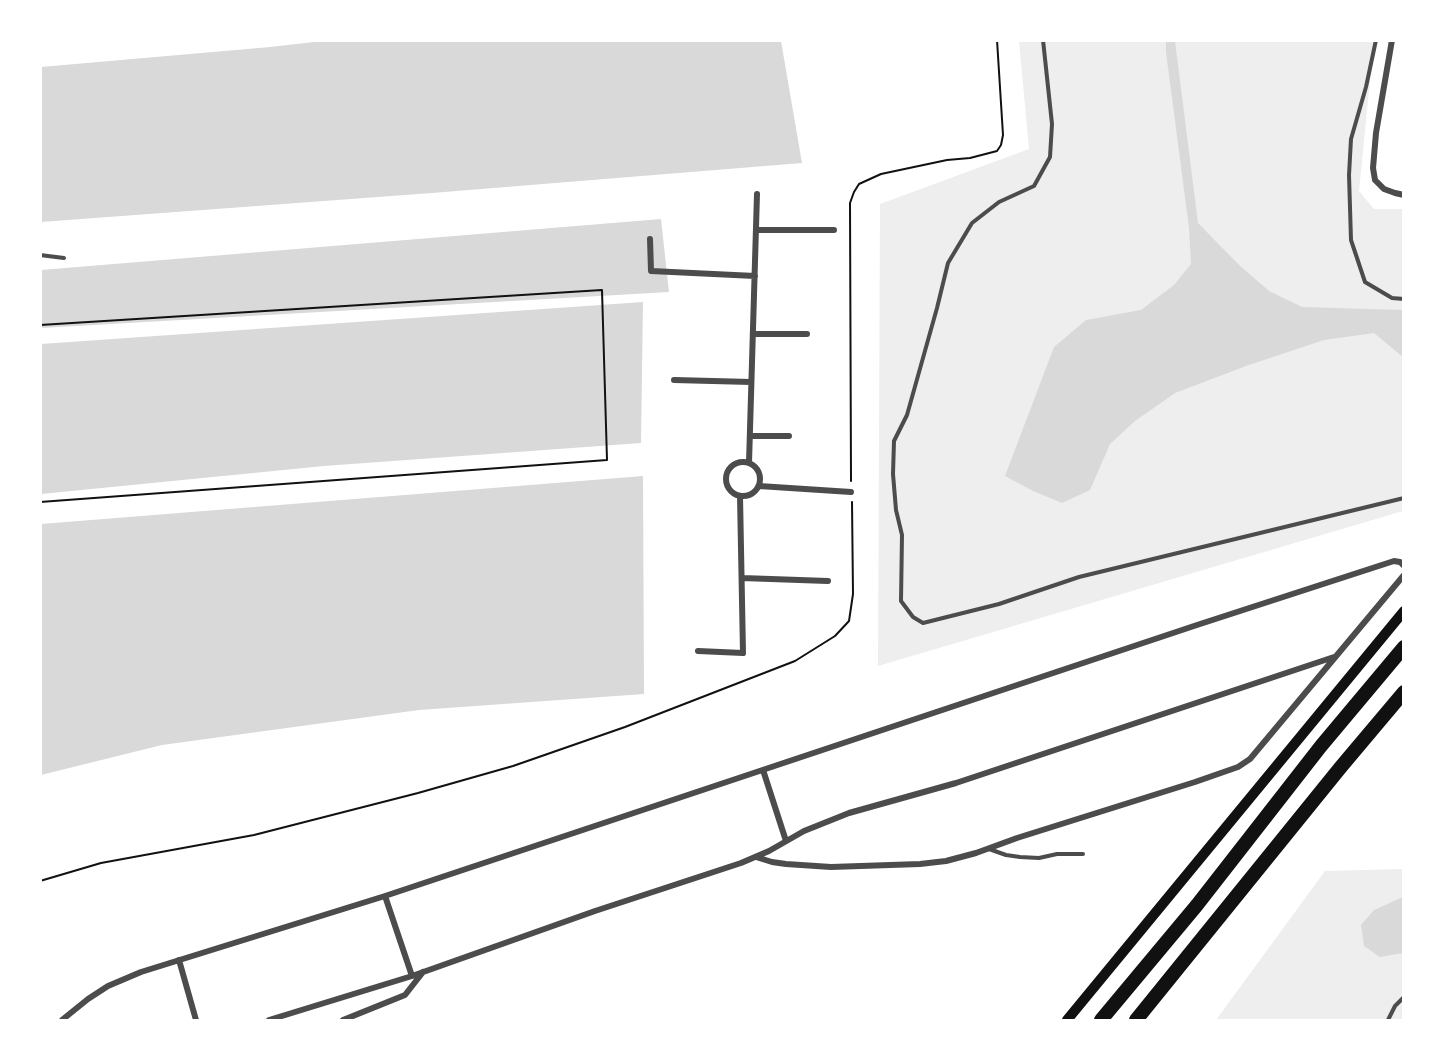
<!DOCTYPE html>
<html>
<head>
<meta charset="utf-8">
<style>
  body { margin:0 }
  #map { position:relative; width:1444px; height:1061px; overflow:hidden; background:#fff; font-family:"Fira Sans",sans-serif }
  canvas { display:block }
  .frame { position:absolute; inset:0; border:42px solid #fff; pointer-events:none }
</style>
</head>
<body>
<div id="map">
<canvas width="1444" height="1061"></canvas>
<div class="frame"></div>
</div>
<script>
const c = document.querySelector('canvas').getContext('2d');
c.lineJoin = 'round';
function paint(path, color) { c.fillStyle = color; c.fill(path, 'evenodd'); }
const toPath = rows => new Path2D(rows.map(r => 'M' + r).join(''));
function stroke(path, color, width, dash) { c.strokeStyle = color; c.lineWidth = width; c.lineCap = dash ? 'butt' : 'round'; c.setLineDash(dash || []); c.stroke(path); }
const green = toPath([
  [1019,41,1374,41,1359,191,1374,209,1403,209,1403,511,878,666,880,204,1029,149],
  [1403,869,1403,1020,1216,1020,1325,871]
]);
const water = toPath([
  [323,41,781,41,802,163,432,193,41,222,41,67,270,47],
  [1166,41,1175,41,1198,223,1239,265,1269,291,1302,307,1403,310,1403,357,1374,333,1324,340,1246,366,1175,393,1135,421,1110,444,1090,490,1062,503,1033,491,1005,476,1054,347,1086,320,1141,310,1174,285,1191,264,1189,228,1166,52],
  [661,219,669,292,41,328,41,270],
  [643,302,641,443,324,466,41,494,41,344],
  [643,476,644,694,419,710,162,745,41,775,41,524],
  [1403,897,1403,953,1380,957,1364,946,1361,925,1374,910]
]);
const path = toPath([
  [40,325,602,290,607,460,40,502],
  [851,481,850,203,854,192,859,184,881,174,947,160,970,158,997,151,1001,145,1003,135,997,40],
  [40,881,101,863,254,835,418,793,513,766,625,727,795,661,835,636,849,621,853,594,852,502]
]);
const service = toPath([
  [1043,40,1052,124,1050,157,1034,186,999,202,972,223,948,263,937,308,907,415,894,441,893,474,896,510,902,535,901,601,913,617,923,623,999,604,1079,577,1404,498],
  [1376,40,1366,87,1351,139,1349,175,1351,240,1365,282,1392,298,1404,299],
  [40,255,64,258],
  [989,849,1006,855,1020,857,1039,858,1057,854,1083,854],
  [1388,1020,1395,1006,1404,997]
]);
const minor = toPath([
  [1392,40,1376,133,1373,168,1375,180,1384,189,1395,193,1404,195],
  [756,230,834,230],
  [650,239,651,271,755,276],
  [753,334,807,334],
  [674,380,751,382],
  [750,436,789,436],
  '726 479a17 17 0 1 1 34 0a17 17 0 1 1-34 0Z',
  [749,463,757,194],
  [759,486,851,492],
  [742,578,828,581],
  [698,651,743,653,740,496],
  [763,770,786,841],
  [756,857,772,862,786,864,831,867,920,864,946,861,976,853,1017,838,1195,782,1238,767,1250,759,1404,575],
  [385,896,412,976],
  [179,960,196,1020],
  [62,1020,88,999,108,986,141,972,385,896,1197,625,1394,561,1400,562,1404,566],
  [269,1020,412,976,595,911,741,863,769,851,804,831,849,813,956,783,1334,657],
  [343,1020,405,995,423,972]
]);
const secondary = toPath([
  [1067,1020,1404,611]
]);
const motorway = toPath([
  [1101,1020,1197,905,1321,746,1404,647],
  [1136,1020,1340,768,1404,692]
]);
paint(green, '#eee');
paint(water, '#d9d9d9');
stroke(path, '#111', 2);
stroke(service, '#4c4c4c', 4);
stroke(minor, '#4c4c4c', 6);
stroke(secondary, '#111', 10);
stroke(motorway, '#111', 14);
</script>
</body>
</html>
